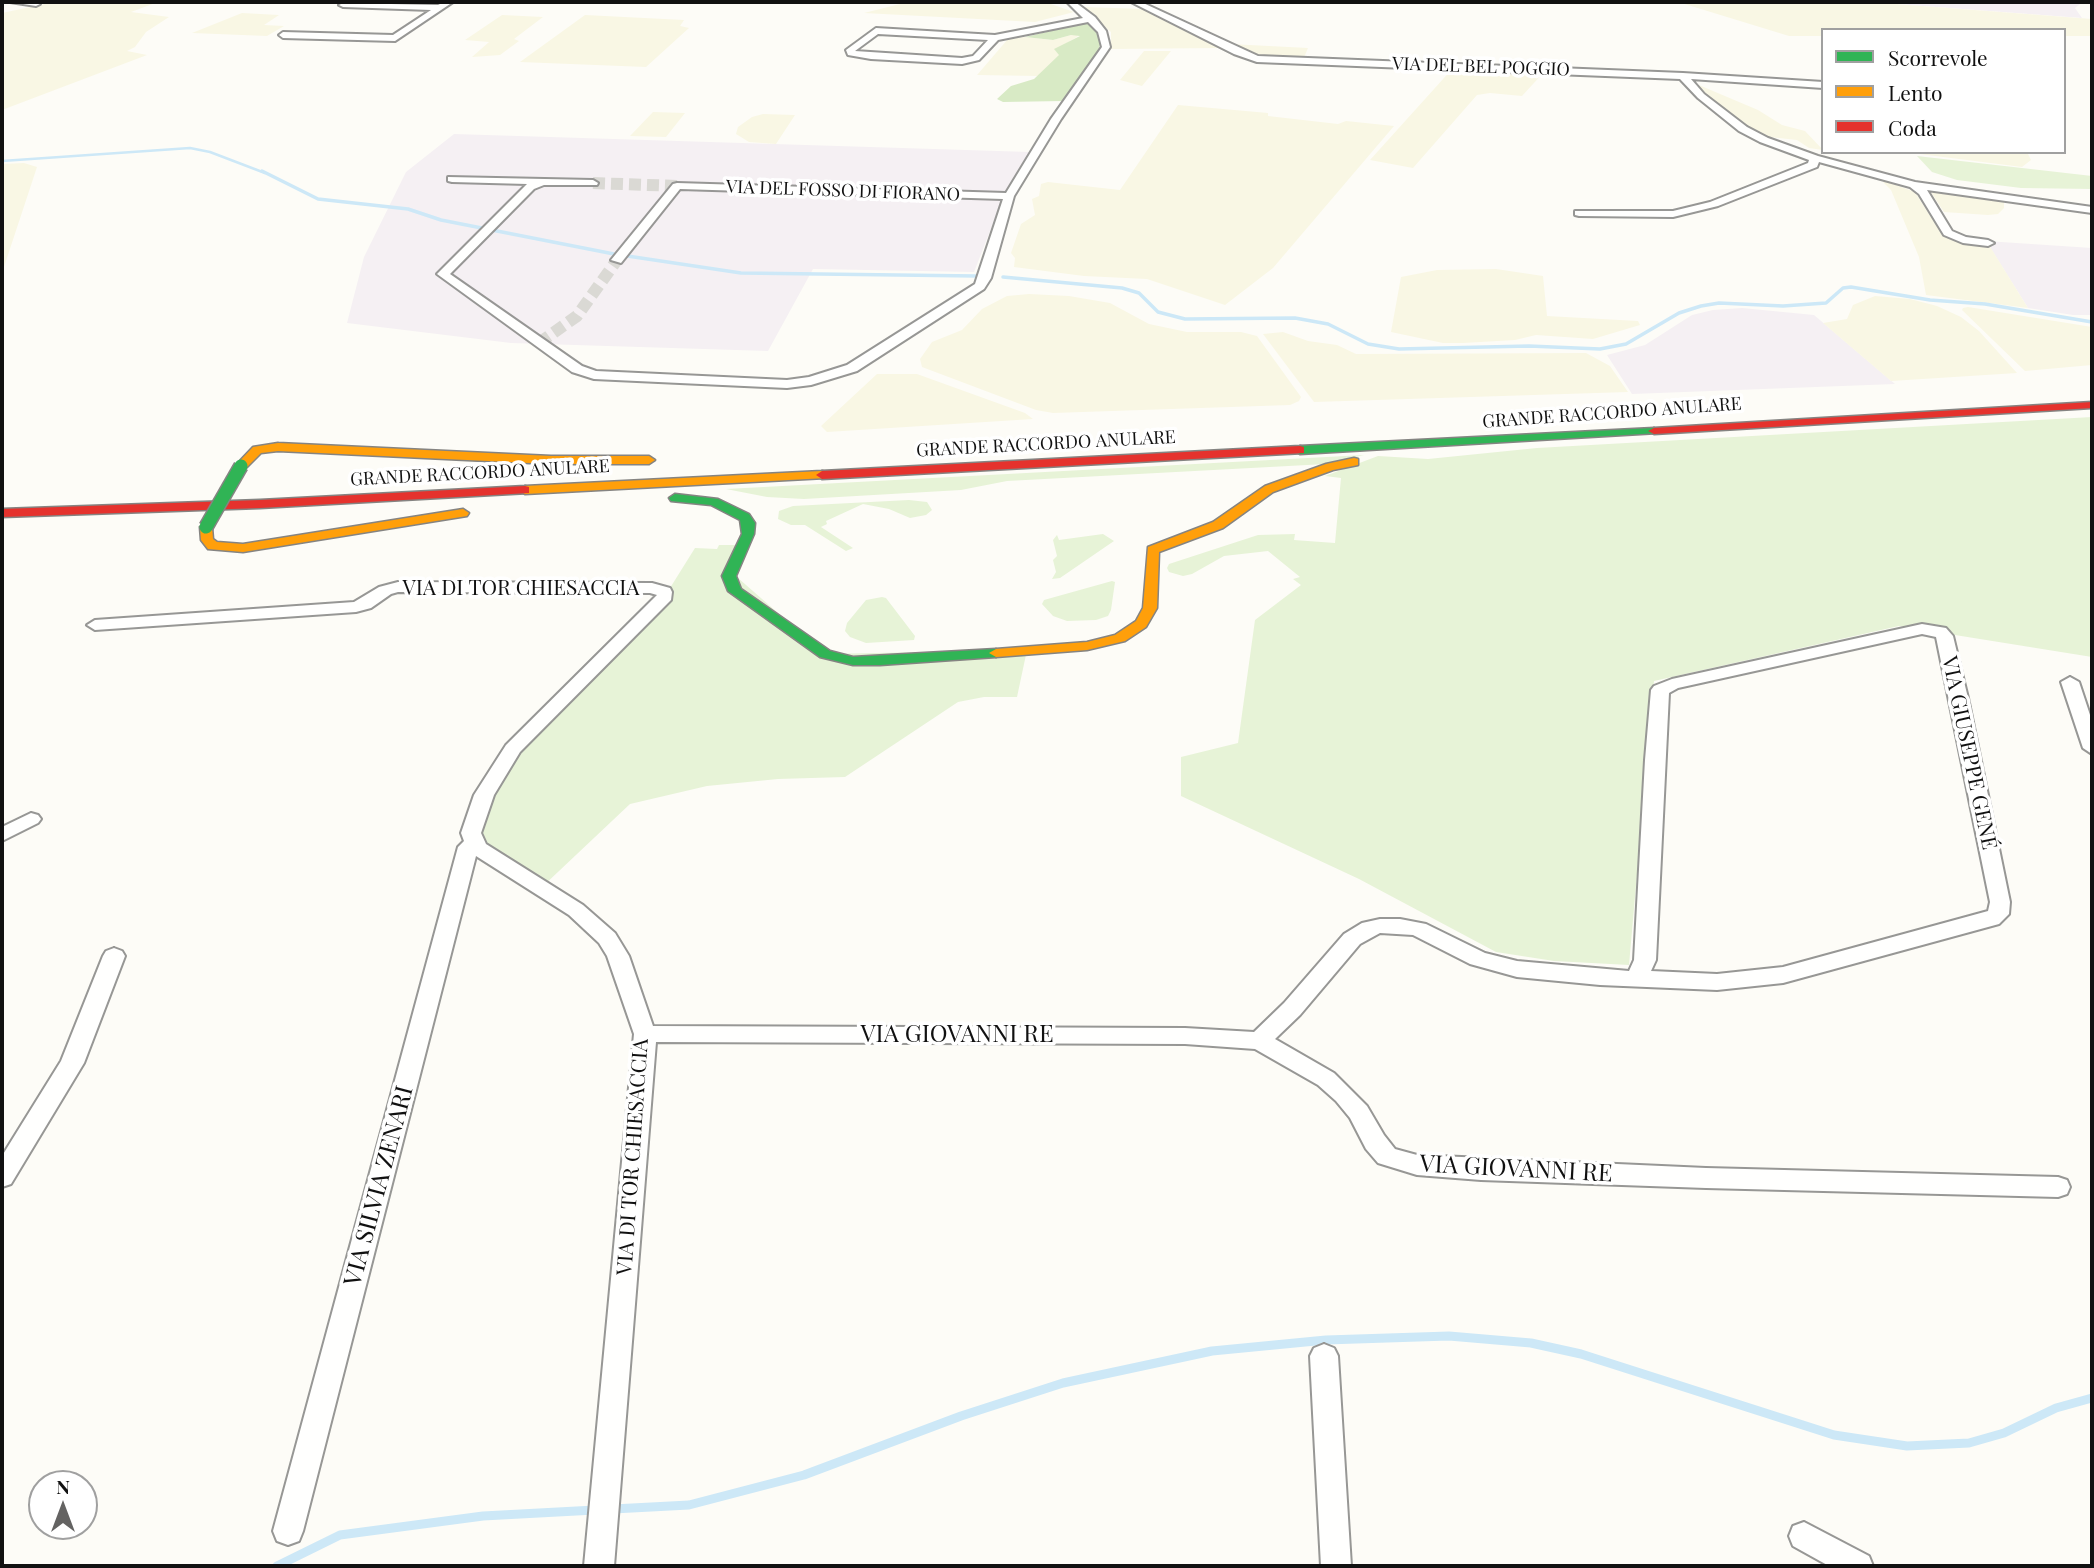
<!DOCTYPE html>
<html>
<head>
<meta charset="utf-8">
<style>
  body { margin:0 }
  #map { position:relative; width:2094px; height:1568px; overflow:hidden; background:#fdfcf7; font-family:"Playfair Display",serif }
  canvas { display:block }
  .frame { position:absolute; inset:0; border:4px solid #111; pointer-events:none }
  .legend { position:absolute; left:1821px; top:28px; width:245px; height:126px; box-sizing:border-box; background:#fff; border:2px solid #a0a0a0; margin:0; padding:9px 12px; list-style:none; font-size:21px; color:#111 }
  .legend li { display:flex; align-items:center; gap:14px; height:35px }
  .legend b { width:35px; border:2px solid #a0a0a0 }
  .north { position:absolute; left:28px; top:1470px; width:70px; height:70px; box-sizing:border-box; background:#fff; border:2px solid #a0a0a0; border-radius:50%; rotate:0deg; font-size:19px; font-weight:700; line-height:28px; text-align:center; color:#111 }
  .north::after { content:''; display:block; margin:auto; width:24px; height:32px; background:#646362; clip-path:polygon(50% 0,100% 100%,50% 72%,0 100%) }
</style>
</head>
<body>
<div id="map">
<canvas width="2094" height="1568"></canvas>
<div class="frame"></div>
<ul class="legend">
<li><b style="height:9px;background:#30b455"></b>Scorrevole</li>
<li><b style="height:9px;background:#ff9f0a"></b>Lento</li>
<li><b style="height:9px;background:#e5322d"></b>Coda</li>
</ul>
<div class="north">N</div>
</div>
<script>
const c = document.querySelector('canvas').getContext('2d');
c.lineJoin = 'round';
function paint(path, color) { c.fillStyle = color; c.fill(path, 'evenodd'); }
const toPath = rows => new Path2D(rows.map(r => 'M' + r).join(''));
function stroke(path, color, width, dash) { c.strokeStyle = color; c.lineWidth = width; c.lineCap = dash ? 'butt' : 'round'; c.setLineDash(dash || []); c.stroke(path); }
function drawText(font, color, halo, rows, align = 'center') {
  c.font = font + ' "Playfair Display",serif'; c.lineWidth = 7; c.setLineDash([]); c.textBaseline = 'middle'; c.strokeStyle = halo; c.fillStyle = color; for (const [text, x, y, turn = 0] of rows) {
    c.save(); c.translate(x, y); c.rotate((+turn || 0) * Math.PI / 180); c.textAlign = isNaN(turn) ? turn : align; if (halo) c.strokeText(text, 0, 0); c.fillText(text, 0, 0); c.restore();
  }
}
const industrial = toPath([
  [1870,2,2078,2,2080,4,2075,8,2082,18],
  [454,134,1030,152,999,208,974,272,813,269,768,351,511,343,347,323,364,257,406,172],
  [1986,241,2092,248,2092,315,2073,315,2028,308],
  [1742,308,1814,315,1895,384,1632,394,1607,355,1645,345,1692,315,1713,310]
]);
const farmland = toPath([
  [54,2,158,2,131,12,169,17,146,32,135,47,127,51,147,55,2,110,2,13],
  [908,2,1045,2,1074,12,1035,22,864,13],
  [1678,2,1870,2,2092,19,2092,36,2064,36,2064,30,1823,30,1823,36,1789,36],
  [1083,7,1145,9,1219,48,1111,49,1111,32],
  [242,13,279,15,264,25,284,26,267,36,192,33],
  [502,15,543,17,514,39,519,41,500,55,472,57,489,42,465,40],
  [585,15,684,20,680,26,689,28,646,67,520,62],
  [1071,35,1080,35,1055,50,1060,55,1038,76,977,75,1008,39,1025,37,1053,40],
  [1230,44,1308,48,1303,60,1262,58],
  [1144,51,1171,51,1142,86,1120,80],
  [1453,68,1545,71,1522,96,1490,93,1477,95,1413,168,1370,160],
  [1687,80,1758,110,1782,125,1805,131,1823,150,1809,148,1797,140,1761,136],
  [1178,105,1268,113,1268,116,1338,124,1346,121,1394,126,1273,268,1225,305,1147,279,1084,276,1014,267,1015,258,1011,253,1021,224,1035,215,1032,199,1039,196,1041,184,1048,182,1120,190],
  [653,112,685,113,666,137,630,136],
  [763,114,795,115,776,144,749,142,736,134,738,127,752,117],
  [1904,152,2027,152,2031,160,2022,167],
  [24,163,37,167,2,273,2,164],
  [1885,181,1915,192,1941,233,1963,241,1989,245,2028,308,1926,295,1919,257,1891,190,1883,182],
  [1930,191,2004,202,2004,208,1998,214,1988,215,1944,212],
  [1496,269,1543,276,1547,316,1638,321,1640,325,1593,339,1536,335,1515,340,1463,343,1443,343,1391,332,1401,277,1437,270],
  [1029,294,1069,296,1110,303,1149,324,1187,332,1241,332,1257,336,1301,397,1299,401,1290,405,1053,413,1036,410,922,367,920,359,932,342,962,330,982,309,1007,296],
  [1875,296,1910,299,1937,306,1961,317,1979,331,2017,373,1891,381,1823,323,1847,319,1853,305],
  [1968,307,2092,327,2092,365,2025,371,1962,310,1963,308],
  [1283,332,1308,341,1337,345,1356,354,1586,353,1610,366,1628,392,1314,402,1263,334],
  [877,374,917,374,1025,413,1033,419,827,432,821,426]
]);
const green = toPath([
  [1917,156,2092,176,2092,189,2021,188,1957,180,1932,172],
  [2092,417,2092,657,1899,626,1654,681,1629,965,1554,961,1496,952,1359,879,1181,796,1181,757,1238,743,1255,620,1301,585,1293,579,1300,577,1268,551,1224,556,1192,574,1183,576,1169,572,1167,568,1169,564,1258,535,1295,534,1294,540,1335,543,1341,478,1325,476,1378,456,1428,459,1537,448],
  [1364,455,1326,464,1007,481,961,490,804,499,767,497,726,489],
  [909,500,927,502,932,510,926,515,910,518,889,509,863,504,826,521,827,524,821,527,853,548,846,551,805,525,791,525,778,519,779,511,793,506],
  [1103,534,1114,541,1060,578,1052,579,1056,572,1053,560,1057,556,1053,540,1057,535,1059,540],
  [719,545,737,545,730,571,825,654,1027,650,1017,697,984,697,958,702,845,777,778,779,707,786,630,804,541,888,485,854,472,824,477,794,665,596,695,548,717,549],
  [1112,581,1115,582,1111,610,1108,616,1096,620,1067,621,1053,616,1042,604,1044,600],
  [882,597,886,598,915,636,914,640,866,643,850,637,845,631,847,623,866,600]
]);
const forest = toPath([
  [1085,23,1094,25,1101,36,1099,52,1063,101,1003,102,997,99,1011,86,1034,79,1059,55,1054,49,1080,36,1071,35,1053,40,1025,37]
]);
const streamFar2 = toPath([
  [2,161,190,148,210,152,265,173]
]);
const streamFar1 = toPath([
  [262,171,318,199,408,209,441,220,614,254,741,273,976,276],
  [1003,277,1122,288,1139,293,1158,312,1185,319,1295,318,1328,324,1368,344,1399,349,1529,346,1600,349,1626,344,1679,313,1701,306,1719,303,1783,306,1826,303,1843,288,1851,287,1930,300,1985,304,2092,322]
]);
const stream = toPath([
  [613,1509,689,1505,804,1475,961,1416,1063,1383,1212,1351,1326,1340,1449,1336,1531,1343,1581,1354,1834,1435,1907,1446,1969,1443,2004,1433,2056,1408,2092,1398],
  [277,1566,340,1535,483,1516,595,1510]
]);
const streetTunnel = toPath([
  [593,183,677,186],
  [539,343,577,316,617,260]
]);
const street = toPath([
  [10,2,37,2,40,4,36,6,10,2],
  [444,2,453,2,395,41,283,38,279,35,283,32,393,35,431,10,343,7,339,5,343,3,438,5,444,2],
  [1067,2,1075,2,1095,17,1106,31,1110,47,1061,119,1014,196,991,278,984,289,857,371,811,385,787,388,594,379,572,372,437,274,527,184,452,182,448,181,448,177,593,180,598,183,597,185,544,185,534,189,450,274,582,366,596,371,787,380,809,377,847,365,975,284,1003,199,680,189,621,263,611,260,673,184,677,183,1006,193,1051,119,1102,47,1098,32,1088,22,998,40,979,60,962,64,871,59,848,55,846,50,876,28,995,35,1083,18,1067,2],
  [878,34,988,40,973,56,962,58,855,51,878,34],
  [1131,2,1141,2,1258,56,1683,73,1823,82,1823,88,1691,79,1704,94,1747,127,1768,138,1818,156,1915,182,2092,207,2092,213,1927,190,1952,231,1966,237,1988,240,1994,243,1988,246,1963,243,1944,235,1919,194,1910,187,1819,162,1817,167,1718,206,1673,217,1579,216,1575,215,1575,211,1673,211,1710,202,1808,163,1809,160,1760,142,1739,131,1698,98,1680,79,1257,62,1234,54,1131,2],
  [398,582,652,583,670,588,672,592,671,600,520,752,494,795,481,833,486,844,583,905,615,933,629,956,653,1026,1185,1028,1254,1032,1284,1003,1344,934,1362,923,1380,919,1400,919,1426,924,1485,953,1517,961,1629,971,1634,960,1645,760,1651,690,1654,686,1672,679,1922,624,1946,628,1953,636,1968,698,2010,902,2009,914,1999,924,1783,983,1717,990,1600,985,1517,977,1470,964,1413,935,1380,933,1360,944,1300,1015,1275,1039,1334,1073,1367,1106,1384,1135,1395,1149,1417,1155,1706,1168,2058,1177,2067,1180,2070,1187,2067,1194,2058,1197,1706,1188,1481,1180,1417,1175,1378,1163,1366,1149,1350,1118,1336,1101,1318,1085,1255,1049,1185,1044,656,1042,614,1566,584,1566,634,1034,607,956,599,943,569,915,476,856,303,1531,299,1541,288,1545,277,1541,273,1531,458,847,464,841,461,833,474,795,506,745,657,595,650,593,398,592,391,594,371,608,356,612,95,630,87,625,95,620,354,602,379,587,398,582],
  [1922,634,1936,637,1990,902,1988,911,1783,967,1717,974,1651,971,1656,960,1669,693,1678,688,1922,634],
  [2070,677,2079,682,2092,721,2092,754,2083,748,2061,682,2070,677],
  [31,813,38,815,41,819,38,823,2,841,2,827,31,813],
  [114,948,122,951,125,956,84,1063,11,1184,2,1187,2,1156,61,1061,103,956,106,951,114,948],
  [1324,1344,1334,1348,1338,1356,1351,1566,1321,1566,1310,1356,1314,1348,1324,1344],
  [1804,1522,1869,1556,1873,1566,1829,1566,1793,1546,1789,1536,1793,1526,1804,1522]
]);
const fast = toPath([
  [1654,428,1660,431,1658,433,1300,454,1294,450,1300,446,1654,428],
  [675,494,718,499,749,514,755,523,754,534,736,576,741,589,830,651,853,657,996,649,1003,653,996,657,880,665,853,665,820,657,728,591,722,576,742,534,740,520,711,505,671,501,669,498,675,494]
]);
const slow = toPath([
  [278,443,551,456,649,456,655,460,649,464,551,464,278,451,261,453,245,469,237,469,235,466,253,447,278,443],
  [1354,458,1358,459,1358,465,1333,470,1273,492,1223,528,1159,552,1157,608,1146,627,1125,641,1087,650,996,657,989,653,996,649,1087,642,1115,635,1136,621,1143,608,1148,547,1213,522,1265,486,1326,464,1354,458],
  [822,471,826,472,826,478,525,494,519,490,525,486,822,471],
  [463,509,469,513,467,516,243,552,208,549,201,540,200,527,206,523,212,527,213,539,217,542,243,544,463,509]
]);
const jam = toPath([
  [2092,402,2092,408,1654,434,1648,431,1654,428,2092,402],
  [1300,446,1304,447,1304,453,822,479,816,475,822,471,1300,446],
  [525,486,529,487,529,493,260,508,2,517,2,509,260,500,525,486]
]);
const fastBridge = toPath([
  [206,527,241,466]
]);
const farStreetnames = [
  ["VIA DEL BEL POGGIO",1481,67,2],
  ["VIA DEL FOSSO DI FIORANO",843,191,2],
  ["GRANDE RACCORDO ANULARE",1612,413,-4],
  ["GRANDE RACCORDO ANULARE",1046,444,-3],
  ["GRANDE RACCORDO ANULARE",480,473,-3]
];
const streetNames = [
  ["VIA DI TOR CHIESACCIA",521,588],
  ["VIA GIUSEPPE GENÉ",1969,753,78],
  ["VIA DI TOR CHIESACCIA",633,1157,-86]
];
const nearStreetnames = [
  ["VIA GIOVANNI RE",957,1035],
  ["VIA GIOVANNI RE",1516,1169,3],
  ["VIA SILVIA ZENARI",379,1186,-75]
];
paint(industrial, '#f5f0f3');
paint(farmland, '#f9f7e4');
paint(green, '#e7f3d7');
paint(forest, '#d8eac5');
stroke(streamFar2, '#cde8f7', 2.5);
stroke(streamFar1, '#cde8f7', 3.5);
stroke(stream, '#cde8f7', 9);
stroke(streetTunnel, '#dad9d4', 12, [12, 6]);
stroke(street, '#979795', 4);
stroke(fast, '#858482', 3);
stroke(slow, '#858482', 3);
stroke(jam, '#858482', 3);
paint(street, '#fffffe');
paint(fast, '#30b455');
paint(slow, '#ff9f0a');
paint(jam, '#e5322d');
stroke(fastBridge, '#858482', 16, []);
stroke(fastBridge, '#30b455', 13);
drawText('18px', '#111', '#fff', farStreetnames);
drawText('21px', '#111', '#fff', streetNames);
drawText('24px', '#111', '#fff', nearStreetnames);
</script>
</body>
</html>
